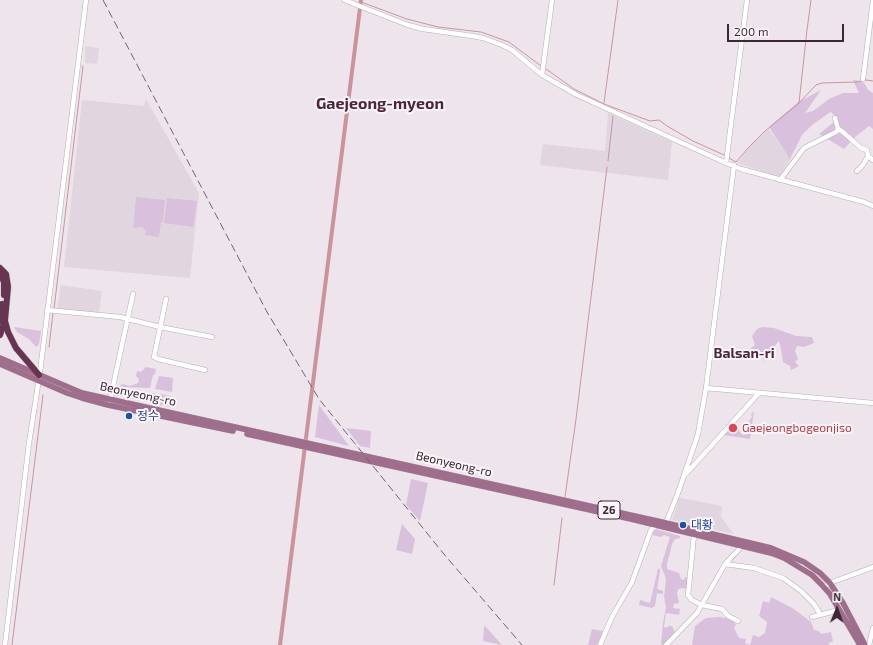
<!DOCTYPE html>
<html>
<head>
<meta charset="utf-8">
<style>
  body { margin:0 }
  #map { position:relative; width:873px; height:645px; overflow:hidden; background:#ede5eb; font-family:"Exo 2",sans-serif }
  canvas { display:block }
  .north { position:absolute; left:817px; top:589px; width:40px; height:40px; -webkit-text-stroke:3px #faf6f9; paint-order:stroke; rotate:1deg; font-size:11px; font-weight:700; line-height:16px; text-align:center; color:#3d2635 }
  .north::after { content:''; display:block; margin:auto; width:14px; height:18px; background:#3d2635; clip-path:polygon(50% 0,100% 100%,50% 72%,0 100%) }
  .scale { position:absolute; left:727px; top:24px; width:117px; height:18px; box-sizing:border-box; border:2px solid #3d2635; border-top:0; padding-left:5px; font-size:12px; line-height:14px; white-space:nowrap; color:#3d2635; -webkit-text-stroke:3px #faf6f9; paint-order:stroke }
</style>
</head>
<body>
<div id="map">
<canvas width="873" height="645"></canvas>
<div class="north">N</div>
<div class="scale">200 m</div>
</div>
<script>
const c = document.querySelector('canvas').getContext('2d');
c.lineJoin = 'round';
function paint(path, color) { c.fillStyle = color; c.fill(path, 'evenodd'); }
const toPath = rows => new Path2D(rows.map(r => 'M' + r).join(''));
function stroke(path, color, width, dash) { c.strokeStyle = color; c.lineWidth = width; c.lineCap = dash ? 'butt' : 'round'; c.setLineDash(dash || []); c.stroke(path); }
function drawText(font, color, halo, rows, align = 'center') {
  c.font = font + ' "Exo 2","Noto Sans KR",sans-serif'; c.lineWidth = 4; c.setLineDash([]); c.textBaseline = 'middle'; c.strokeStyle = halo; c.fillStyle = color; for (const [text, x, y, turn = 0] of rows) {
    c.save(); c.translate(x, y); c.rotate((+turn || 0) * Math.PI / 180); c.textAlign = isNaN(turn) ? turn : align; if (halo) c.strokeText(text, 0, 0); c.fillText(text, 0, 0); c.restore();
  }
}
const built = toPath([
  [85,46,99,48,97,64,85,63],
  [146,99,199,193,190,278,64,267,82,100,144,106],
  [608,113,672,142,668,180,540,165,543,144,605,151],
  [769,129,788,156,789,161,779,177,737,163,751,145],
  [61,285,102,291,99,313,57,309],
  [679,498,682,498,722,506,721,517,734,534,672,520]
]);
const green = toPath([
  [853,80,860,81,865,84,868,90,873,93,873,129,869,126,855,137,844,149,819,134,838,119,831,112,829,113,812,125,802,135,789,161,788,156,769,127,797,103,821,90,805,113,813,111,829,99,843,93,859,93],
  [136,197,165,200,163,222,161,222,159,237,145,235,146,231,142,227,133,228],
  [167,198,197,201,193,227,164,223],
  [14,327,41,331,39,344,36,347,29,339,17,332],
  [762,327,774,328,796,336,812,337,814,343,804,347,797,346,795,351,798,359,795,362,799,366,791,370,790,366,783,362,781,349,779,341,773,348,769,356,764,361,761,354,752,355,750,349,755,345,752,336,757,329],
  [146,367,156,369,155,374,153,375,150,388,123,387,117,389,122,384,130,386,138,383,139,379,136,376,137,371,141,372],
  [159,376,173,378,172,392,155,389],
  [126,391,154,393,171,396,170,407,116,395,117,393],
  [319,405,349,446,315,437],
  [754,411,750,439,724,435,733,425,738,428,741,434,744,435,748,434,750,431,749,421,752,417,751,415],
  [346,428,371,431,370,448,360,446],
  [411,479,428,483,420,521,406,505],
  [402,524,415,539,412,554,396,550],
  [655,529,680,536,680,538,675,539,672,544,667,564,667,569,679,573,681,579,684,580,685,577,688,577,686,589,683,588,678,589,677,594,679,603,674,604,673,608,680,609,679,615,666,613,664,627,667,628,668,626,672,626,675,632,664,645,661,644,663,623,666,608,664,597,666,579,661,566,670,537,664,535,661,537,652,535],
  [658,569,660,569,660,571,657,589,663,591,663,594,657,593,655,606,652,608,639,605,640,600,650,603],
  [771,597,794,609,811,622,814,630,819,631,821,634,831,632,833,641,829,643,829,645,692,645,695,626,706,618,721,617,724,618,726,617,733,621,736,625,734,628,739,638,746,639,745,643,750,645,753,635,759,637,765,633,767,622,759,616,763,601,769,603],
  [485,626,502,645,483,641,484,627],
  [592,629,603,631,599,643,596,645,588,645]
]);
const stream = toPath([
  [361,2,407,19,438,27,481,32,509,42,541,66],
  [546,69,574,89,604,104,650,121,659,120,667,126,693,141,724,155],
  [604,103,618,0],
  [799,103,807,30,811,0],
  [729,158,736,162,749,147,764,132,799,103,816,85,822,83,857,82,866,80,873,81],
  [608,161,613,116],
  [54,309,83,66],
  [49,347,53,313],
  [565,497,576,419,607,167],
  [554,585,562,518],
  [12,645,43,395]
]);
const canal = toPath([
  [280,645,361,0]
]);
const minor = toPath([
  [344,0,408,25,423,29,472,36,483,38,502,45,512,50,542,75,577,95,726,163,741,169,864,202,873,206],
  [542,75,552,0],
  [863,79,873,1],
  [835,118,838,129,843,132,861,148,867,150,868,156],
  [726,163,747,0],
  [857,171,863,165,868,156,873,160],
  [780,180,804,148,836,132,838,129],
  [166,299,154,357,158,359,205,370],
  [47,310,120,317,160,327,212,337],
  [706,388,873,403],
  [110,400,133,294],
  [685,475,759,393],
  [694,535,688,595,692,600,702,605,722,609,728,616,738,621],
  [725,564,754,568,783,578,801,591,814,604,820,614],
  [824,587,830,583,873,567],
  [812,617,839,610],
  [5,645,29,443,40,372,86,0],
  [600,645,612,617,632,582,651,530,657,525,666,523,678,493,698,434,706,388,734,165],
  [666,645,697,613,725,564,742,546],
  [869,645,873,628]
]);
const major = toPath([
  [0,358,82,393,666,523,771,548,804,562,820,573,830,583,843,603,865,645],
  [0,364,67,393,82,398,108,405,233,431],
  [247,434,631,519,771,553,784,558,812,575,821,584,830,594,860,645]
]);
const highway = toPath([
  [0,268,6,274,8,287,5,320,0,335],
  [0,273,4,282,4,295],
  [0,321,2,304],
  [5,321,8,332,16,348,39,375]
]);
const rail = toPath([
  [103,0,267,312,319,399,443,553,522,645]
]);
const markers = [
  [129,416,4,"#1a4fb4"],
  [733,428,5,"#e0444e"],
  [683,525,4,"#1a4fb4"]
];
const shields = [
  [609,510,22]
];
const shieldNames = [
  ["26",609,510]
];
const streetNames = [
  ["Beonyeong-ro",138,394,12],
  ["Beonyeong-ro",454,464,13]
];
const transitNames = [
  ["정수",137,416],
  ["대황",691,525]
];
const healthNames = [
  ["Gaejeongbogeonjiso",742,428]
];
const quarterNames = [
  ["Balsan-ri",744,353]
];
const districtNames = [
  ["Gaejeong-myeon",380,104]
];
paint(built, '#e1d6df');
paint(green, '#d9c0dc');
stroke(stream, '#cc939f', 1);
stroke(canal, '#cc939f', 4);
stroke(minor, '#b8acb4', 5.5);
stroke(major, '#c9c2c6', 6);
stroke(highway, '#c9c2c6', 7);
stroke(minor, '#fff', 4.5);
stroke(major, '#9e6e8c', 5.5);
stroke(highway, '#673451', 6);
stroke(rail, '#786170', 1, [8, 4]);
for (const [x, y, r, color] of markers) { const dot = new Path2D(); dot.arc(x, y, r, 0, 2 * Math.PI); c.fillStyle = color; c.fill(dot); stroke(dot, '#faf6f9', 1.5); }
for (const [x, y, w] of shields) { const box = new Path2D(); box.roundRect(x - w / 2, y - 9, w, 18, 3); c.fillStyle = '#faf6f9'; c.fill(box); stroke(box, '#3d2635', 1); }
drawText('bold 11px', '#3d2635', null, shieldNames);
drawText('12px', '#3d2635', '#faf6f9', streetNames);
drawText('12px', '#164399', '#faf6f9', transitNames, 'left');
drawText('12px', '#be3a42', '#faf6f9', healthNames, 'left');
drawText('bold 14px', '#4e243d', '#faf6f9', quarterNames);
drawText('bold 16px', '#4e243d', '#faf6f9', districtNames);
</script>
</body>
</html>
